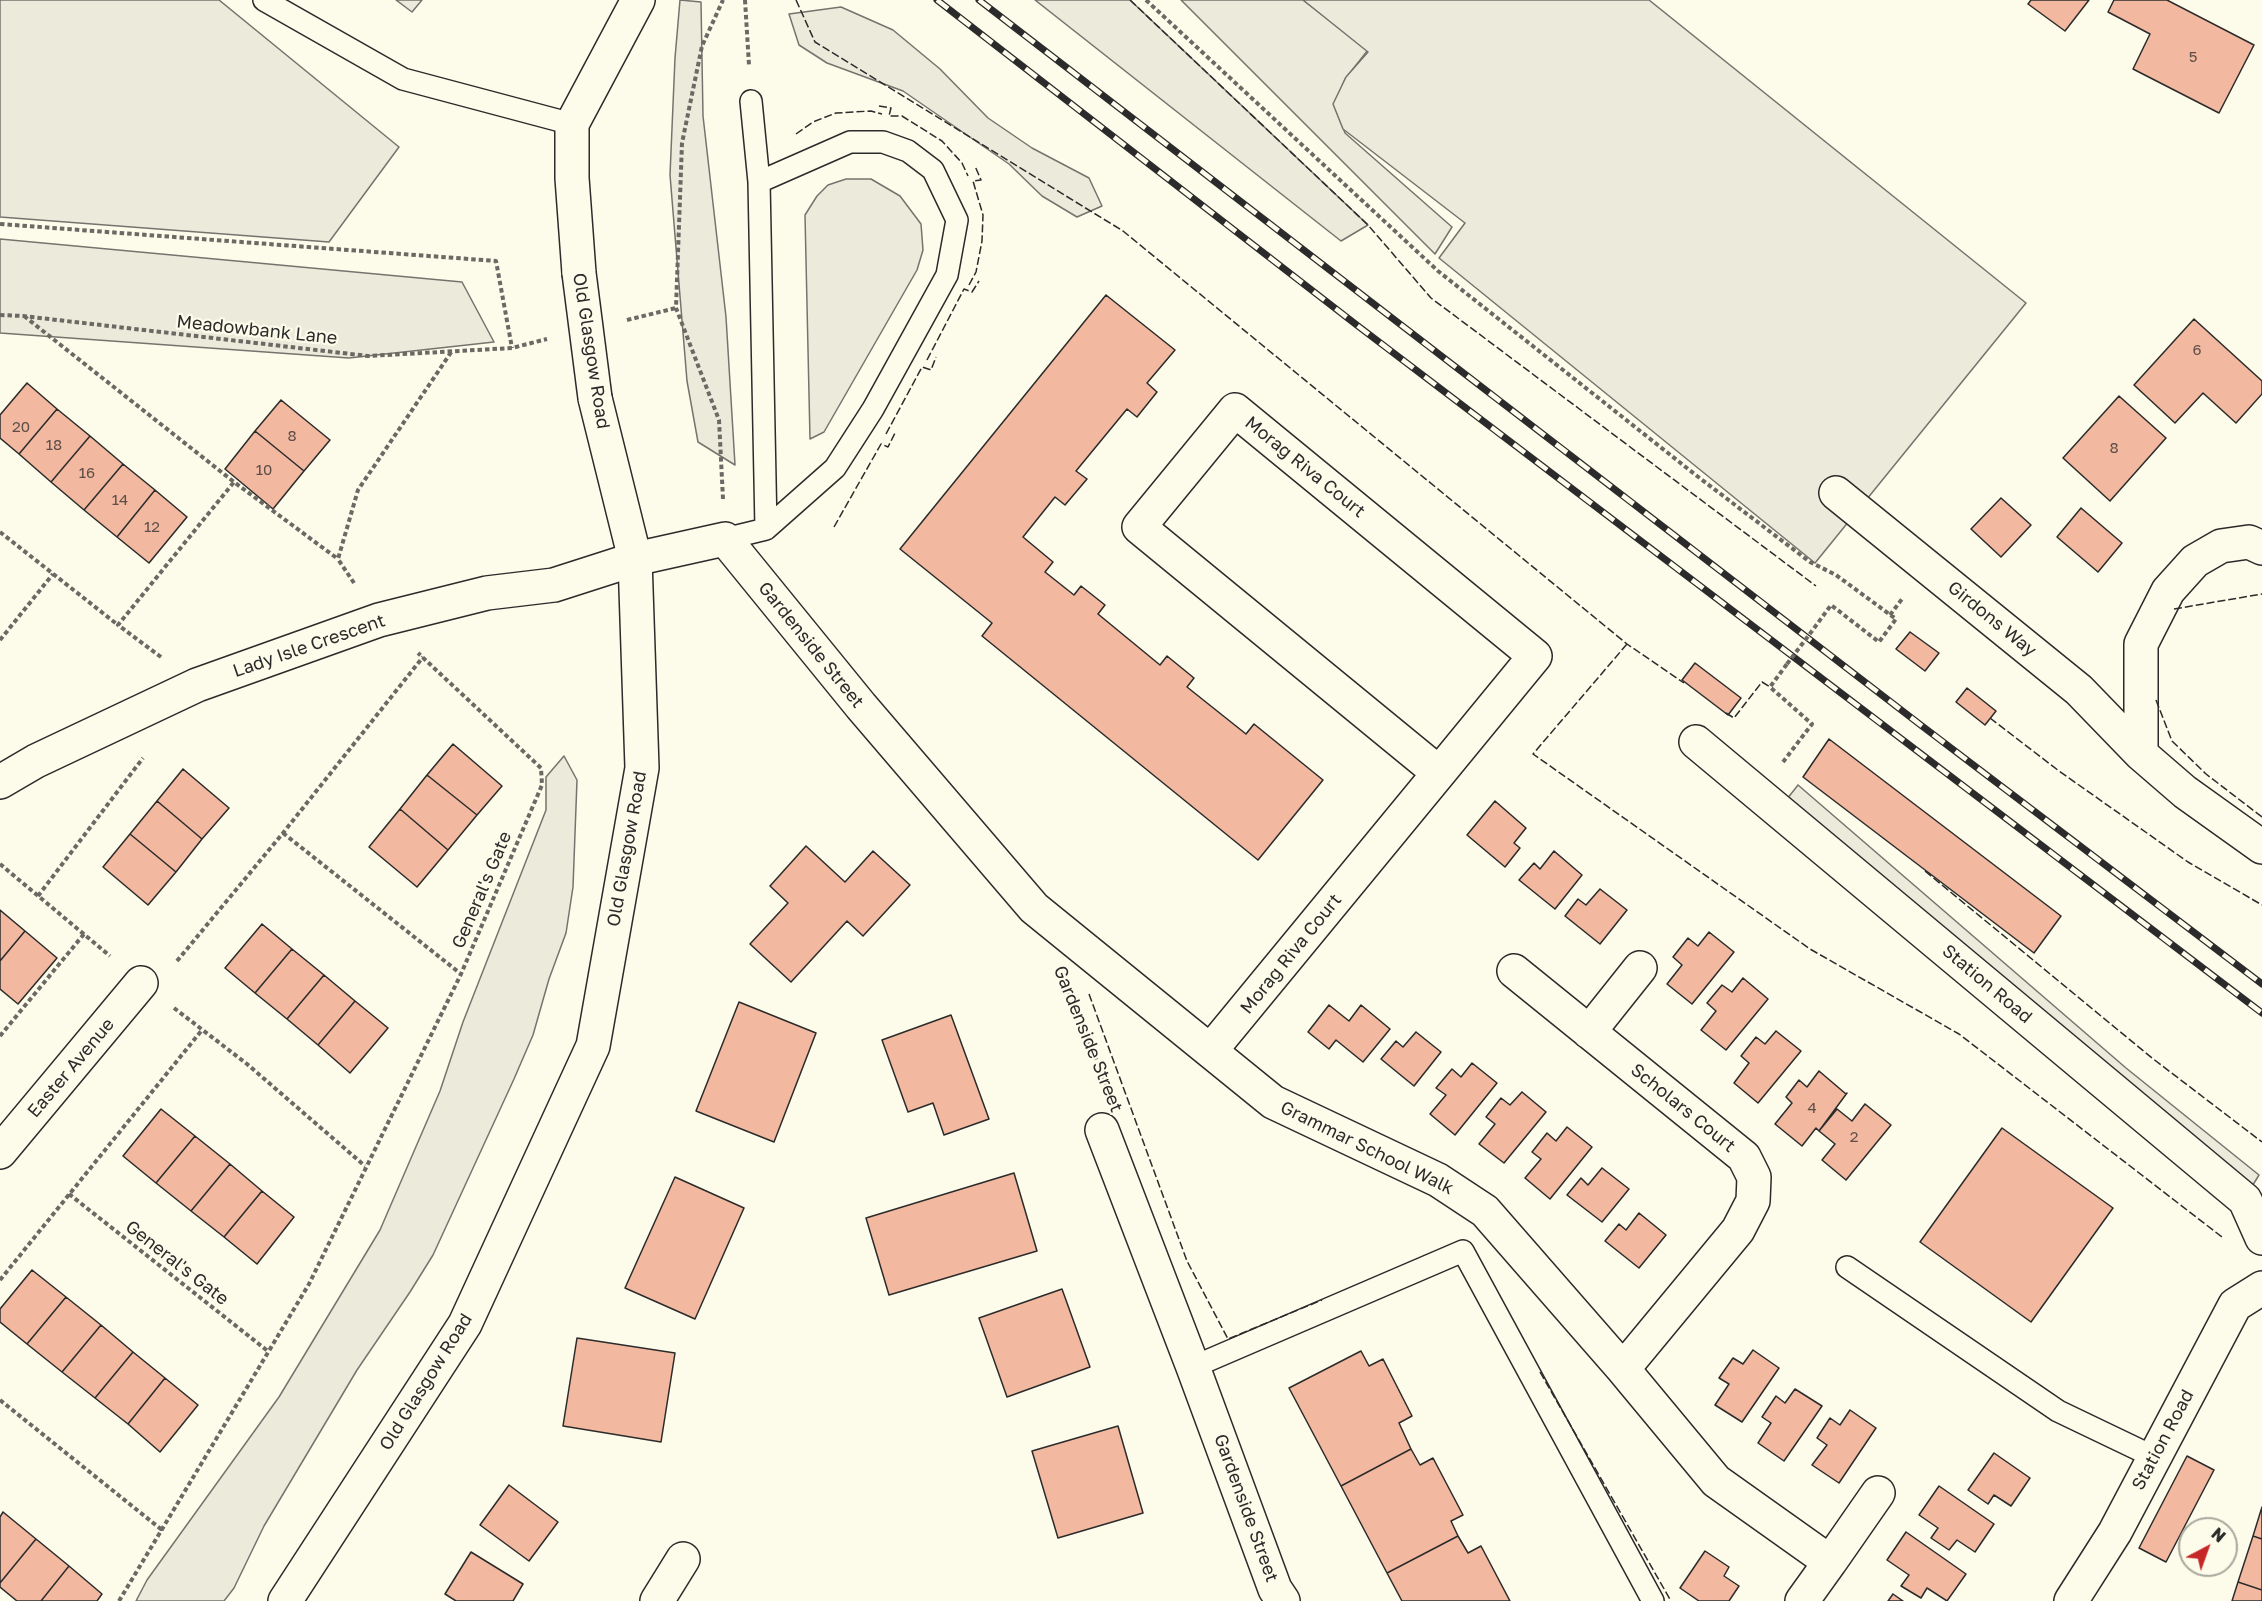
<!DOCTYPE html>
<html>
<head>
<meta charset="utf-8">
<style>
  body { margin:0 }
  #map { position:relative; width:2262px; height:1601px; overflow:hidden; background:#fdfbea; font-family:"Golos Text",sans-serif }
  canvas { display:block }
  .north { position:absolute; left:2178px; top:1517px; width:60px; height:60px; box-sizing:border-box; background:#fdfbea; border:2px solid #a9a89e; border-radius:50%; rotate:41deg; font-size:16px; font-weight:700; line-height:24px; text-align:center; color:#2b2b2b }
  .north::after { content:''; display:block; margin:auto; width:21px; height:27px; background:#c62828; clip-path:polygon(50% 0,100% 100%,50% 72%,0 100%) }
</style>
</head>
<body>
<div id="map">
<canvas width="2262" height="1601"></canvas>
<div class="north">N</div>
</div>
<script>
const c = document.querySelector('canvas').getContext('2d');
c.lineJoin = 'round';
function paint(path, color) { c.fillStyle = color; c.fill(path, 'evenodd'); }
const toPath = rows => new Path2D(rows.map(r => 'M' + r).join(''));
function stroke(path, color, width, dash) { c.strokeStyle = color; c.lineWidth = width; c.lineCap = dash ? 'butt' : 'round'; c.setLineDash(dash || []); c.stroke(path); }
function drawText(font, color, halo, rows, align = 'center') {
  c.font = font + ' "Golos Text",sans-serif'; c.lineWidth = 4.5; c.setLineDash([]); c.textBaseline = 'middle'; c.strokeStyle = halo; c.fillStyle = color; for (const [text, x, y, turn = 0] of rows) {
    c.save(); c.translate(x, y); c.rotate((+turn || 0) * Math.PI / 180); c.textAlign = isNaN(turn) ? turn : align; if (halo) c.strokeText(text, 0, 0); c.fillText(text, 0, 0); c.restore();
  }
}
const green = toPath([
  [680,0,701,2,703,116,726,317,735,465,698,442,687,381,670,175,675,58,680,0],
  [1035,0,1130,0,1368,225,1341,241,1035,0],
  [1181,0,1303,0,1368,50,1345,79,1334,105,1345,133,1452,227,1435,254,1181,0],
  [841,7,893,30,940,69,988,118,1032,148,1089,178,1102,206,1077,217,1042,196,1009,164,903,91,827,63,799,45,789,14,841,7],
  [846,179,871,179,900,196,921,224,923,250,917,270,824,432,810,439,805,215,817,196,828,185,846,179],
  [0,239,462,282,494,342,349,358,0,333,0,239],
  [564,756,577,780,573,887,566,933,549,979,533,1035,514,1079,433,1255,410,1292,357,1370,264,1526,234,1588,224,1601,136,1601,147,1580,279,1397,380,1230,440,1091,463,1022,546,810,546,777,564,756]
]);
const parking = toPath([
  [0,0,219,0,399,147,329,242,0,217,0,0],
  [396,0,422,0,412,12,396,0],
  [1303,0,1649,0,2026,303,1815,563,1439,258,1465,223,1343,129,1333,104,1346,77,1368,52,1303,0],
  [1798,785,2126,1068,2259,1175,2251,1188,1787,799,1798,785]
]);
const building = toPath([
  [2031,0,2089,0,2065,31,2028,4,2031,0],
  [2114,0,2167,0,2254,45,2219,113,2133,69,2150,34,2108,12,2114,0],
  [1106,295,1175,350,1147,383,1157,392,1137,417,1127,409,1076,471,1087,479,1065,505,1055,497,1023,537,1053,562,1045,572,1074,595,1081,586,1105,605,1098,614,1160,665,1167,656,1194,678,1187,687,1246,734,1254,724,1323,780,1258,860,982,636,992,623,900,549,1106,295],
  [2194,319,2262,381,2262,394,2236,423,2203,393,2175,423,2134,385,2194,319],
  [27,383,57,409,19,454,0,438,0,415,27,383],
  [2119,396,2166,438,2110,501,2063,458,2119,396],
  [281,400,330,440,304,471,255,431,281,400],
  [57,409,90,436,51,482,19,454,57,409],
  [255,431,304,471,273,509,225,469,255,431],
  [90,436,123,464,84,510,51,482,90,436],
  [123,464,155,490,117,537,84,510,123,464],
  [155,490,187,517,149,563,117,537,155,490],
  [2001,498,2031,525,2001,557,1971,529,2001,498],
  [2081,508,2122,543,2098,572,2057,537,2081,508],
  [1910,632,1939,653,1925,671,1896,649,1910,632],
  [1695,663,1741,698,1728,715,1682,680,1695,663],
  [1967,688,1996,711,1985,725,1956,702,1967,688],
  [1829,739,2061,916,2034,953,1803,777,1829,739],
  [453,744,502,786,477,815,427,775,453,744],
  [183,769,229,808,202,839,157,801,183,769],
  [427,775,477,815,448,850,400,809,427,775],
  [157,801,202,839,176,872,130,834,157,801],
  [1495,801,1526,828,1514,843,1520,848,1505,867,1467,835,1495,801],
  [400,809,448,850,417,887,369,847,400,809],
  [130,834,176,872,148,905,103,867,130,834],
  [806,846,845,882,873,851,910,885,863,936,847,921,791,982,750,944,788,903,770,886,806,846],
  [1554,851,1582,875,1555,909,1519,880,1534,863,1540,869,1554,851],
  [1600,889,1627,910,1600,944,1565,916,1578,899,1586,905,1600,889],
  [0,910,25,931,0,961,0,910],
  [262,924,292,949,255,993,225,968,262,924],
  [25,931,57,958,18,1004,0,989,0,961,25,931],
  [1709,932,1734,952,1692,1004,1667,984,1682,965,1673,957,1688,938,1698,946,1709,932],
  [292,949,324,975,287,1019,255,993,292,949],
  [324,975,355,1001,318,1045,287,1019,324,975],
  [1743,978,1768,999,1726,1050,1701,1030,1716,1011,1707,1003,1722,985,1732,992,1743,978],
  [355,1001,388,1028,350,1073,318,1045,355,1001],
  [739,1002,816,1033,774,1142,696,1111,739,1002],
  [1329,1005,1349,1021,1361,1005,1390,1029,1363,1062,1336,1040,1329,1049,1308,1032,1329,1005],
  [951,1015,989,1119,944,1135,933,1103,908,1112,882,1040,951,1015],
  [1776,1031,1801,1051,1758,1103,1734,1083,1749,1063,1741,1056,1756,1037,1765,1044,1776,1031],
  [1416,1032,1441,1052,1414,1086,1381,1059,1396,1041,1403,1047,1416,1032],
  [1472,1063,1497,1083,1455,1135,1430,1114,1446,1095,1436,1088,1452,1069,1461,1077,1472,1063],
  [1819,1071,1846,1094,1847,1093,1819,1131,1816,1128,1802,1146,1775,1124,1792,1103,1786,1097,1799,1080,1807,1087,1819,1071],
  [1522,1092,1546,1112,1504,1163,1479,1144,1495,1124,1486,1117,1501,1098,1510,1105,1522,1092],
  [1865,1104,1891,1125,1846,1180,1822,1160,1835,1144,1819,1131,1837,1109,1852,1121,1865,1104],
  [161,1109,195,1136,156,1183,123,1156,161,1109],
  [1567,1127,1592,1147,1550,1199,1525,1178,1541,1159,1532,1152,1547,1133,1556,1141,1567,1127],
  [2002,1128,2113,1208,2031,1322,1920,1242,2002,1128],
  [195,1136,230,1164,191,1211,156,1183,195,1136],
  [230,1164,262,1191,224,1237,191,1211,230,1164],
  [1602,1168,1629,1189,1602,1222,1567,1195,1581,1178,1588,1185,1602,1168],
  [1014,1173,1037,1251,889,1295,866,1218,1014,1173],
  [675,1177,744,1208,695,1319,625,1288,675,1177],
  [262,1191,294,1217,257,1264,224,1237,262,1191],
  [1639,1213,1666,1235,1639,1268,1605,1241,1619,1224,1626,1230,1639,1213],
  [32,1270,66,1297,27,1344,0,1322,0,1309,32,1270],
  [1062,1289,1090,1367,1007,1397,979,1318,1062,1289],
  [66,1297,101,1325,62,1372,27,1344,66,1297],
  [101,1325,133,1352,95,1398,62,1372,101,1325],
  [577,1338,675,1353,661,1442,563,1426,577,1338],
  [1753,1350,1779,1368,1742,1422,1715,1405,1729,1384,1719,1378,1733,1358,1743,1364,1753,1350],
  [1361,1351,1369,1366,1383,1359,1412,1416,1399,1423,1411,1449,1341,1486,1289,1388,1361,1351],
  [133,1352,165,1378,128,1424,95,1398,133,1352],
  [165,1378,198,1405,160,1452,128,1424,165,1378],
  [1795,1389,1822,1406,1784,1461,1758,1443,1771,1423,1762,1417,1776,1396,1785,1403,1795,1389],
  [1850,1410,1876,1428,1839,1483,1812,1465,1827,1445,1817,1438,1830,1418,1840,1425,1850,1410],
  [1118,1426,1143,1513,1058,1538,1032,1451,1118,1426],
  [1411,1449,1420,1465,1433,1458,1463,1515,1451,1521,1458,1536,1387,1573,1341,1486,1411,1449],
  [1994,1453,2030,1478,2011,1506,1994,1495,1988,1504,1968,1490,1994,1453],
  [2187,1456,2214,1470,2166,1562,2139,1548,2187,1456],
  [509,1485,558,1522,529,1561,480,1525,509,1485],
  [1939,1486,1994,1524,1975,1552,1957,1540,1949,1550,1931,1538,1938,1528,1919,1515,1939,1486],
  [2262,1507,2262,1539,2253,1536,2262,1507],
  [3,1512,36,1539,0,1583,0,1517,3,1512],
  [1906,1532,1966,1574,1947,1601,1927,1588,1921,1598,1901,1586,1909,1575,1887,1560,1906,1532],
  [1458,1536,1468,1553,1481,1546,1510,1601,1402,1601,1387,1573,1458,1536],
  [2253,1536,2262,1539,2262,1590,2238,1582,2253,1536],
  [36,1539,69,1566,41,1601,17,1601,0,1587,0,1583,36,1539],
  [1705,1551,1729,1567,1724,1576,1739,1586,1729,1601,1699,1601,1680,1588,1705,1551],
  [471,1552,523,1584,513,1601,456,1601,445,1594,471,1552],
  [69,1566,102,1594,97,1601,41,1601,69,1566],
  [2238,1582,2262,1590,2262,1601,2232,1601,2238,1582],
  [1893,1594,1903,1601,1888,1601,1893,1594]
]);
const path = toPath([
  [745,0,749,65],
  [1146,0,1438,271,1697,476,1810,562,1836,575,1896,619,1879,642,1831,605,1812,631],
  [0,224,496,261,512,348],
  [0,315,23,316,368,356,512,348,547,339],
  [24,316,234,482],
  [627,320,676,308],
  [723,499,719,420,676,308,682,143,702,46,723,0],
  [0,532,118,625],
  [354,583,338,559,358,490,452,351],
  [1890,615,1902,599],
  [0,640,53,574],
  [161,657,118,625,234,482,338,559],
  [1783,762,1812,724,1770,687,1787,664],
  [283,833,461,974],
  [0,864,110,956],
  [38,896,143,758],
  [177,961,283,833,423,657],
  [1069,993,1108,1088],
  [174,1008,247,1064,365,1166],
  [0,1036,84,934],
  [69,1194,269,1352],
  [0,1280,202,1030],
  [0,1400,162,1530],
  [119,1601,309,1284,461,974,542,785,541,768,418,653]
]);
const lane = toPath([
  [264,0,403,79,572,124],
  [751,101,759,182],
  [725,539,766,529,759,182,850,142,883,142,908,151,933,170,957,220,947,275,873,409,835,468,766,529],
  [1847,1267,2058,1411,2154,1457],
  [1193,1367,1463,1251,1653,1601]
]);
const street = toPath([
  [1836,493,2079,690,2141,754,2185,792,2262,847],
  [1696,742,2245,1200,2262,1238],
  [2141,754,2141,644,2168,591,2195,561,2221,546,2249,542,2262,548],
  [0,782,36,761,197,685,379,620,487,593,554,585,635,559,725,539,861,706,1034,908,1273,1102,1438,1180,1485,1211,1623,1369,1716,1481,1830,1562,1878,1493],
  [1514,971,1744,1157,1754,1177,1753,1201,1738,1230,1623,1369],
  [1589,1032,1640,968],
  [1211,1050,1439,773,1139,527,1235,410,1535,656,1439,773],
  [1102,1130,1193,1367,1275,1589,1283,1601],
  [0,1152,141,983],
  [657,1601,683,1559],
  [1802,1601,1830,1562],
  [2071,1601,2115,1532,2235,1305,2262,1288]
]);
const secondary = toPath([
  [579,273,572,178,572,124,638,0],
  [285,1601,465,1324,593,1046,642,768,635,559,595,398]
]);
const rail = toPath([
  [937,0,1358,326,2262,1013],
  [979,0,1922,726,2262,984]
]);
const pathBridge = toPath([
  [1787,664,1812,631]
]);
const secondaryBridge = toPath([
  [579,273,595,398]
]);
const fence = toPath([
  [796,0,815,42,1123,231,1627,644,1684,683],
  [1130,0,1368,225,1431,298,1816,586],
  [879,106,891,108,889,116,902,116,942,141,962,163,968,176],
  [796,134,813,122,836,113,871,111,882,114],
  [969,285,976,272,982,241,983,215,973,181,981,180,975,166],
  [927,360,964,289,972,292,979,281],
  [886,434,922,367,931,370,936,357],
  [834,527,881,444,888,447,895,433],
  [2174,609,2262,594],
  [1627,644,1533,754,1810,949,1959,1034,2222,1237],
  [2156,700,2172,741,2206,774,2262,817],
  [1726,713,1734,718,1762,682,1770,687],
  [1990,718,2059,771,2188,862,2262,905],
  [1925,871,2152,1058,2262,1142],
  [1089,994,1187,1261,1228,1339,1322,1300],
  [1540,1372,1671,1601]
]);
const numberNames = [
  ["5",2193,57],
  ["6",2197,350],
  ["20",21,427],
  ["8",292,436],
  ["18",54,445],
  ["8",2114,448],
  ["10",264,470],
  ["16",87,473],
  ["14",120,500],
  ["12",152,527],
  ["4",1812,1108],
  ["2",1854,1137]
];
const streetNames = [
  ["Meadowbank Lane",257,330,6],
  ["Old Glasgow Road",591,351,81],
  ["Morag Riva Court",1305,467,39],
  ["Girdons Way",1992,619,39],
  ["Gardenside Street",811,645,51],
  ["Lady Isle Crescent",309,646,-19],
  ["Old Glasgow Road",627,849,-80],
  ["General's Gate",482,890,-67],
  ["Morag Riva Court",1291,954,-51],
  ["Station Road",1987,984,40],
  ["Gardenside Street",1088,1039,68],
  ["Easter Avenue",71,1068,-50],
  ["Scholars Court",1683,1108,39],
  ["Grammar School Walk",1367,1148,26],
  ["General's Gate",177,1263,38],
  ["Old Glasgow Road",426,1382,-58],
  ["Station Road",2163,1440,-62],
  ["Gardenside Street",1246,1508,70]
];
paint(green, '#ecebdb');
stroke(green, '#74746e', 1.5);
paint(parking, '#eceadb');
stroke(parking, '#74746e', 1.5);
paint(building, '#f2b8a0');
stroke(building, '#2b2b2b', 1.5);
stroke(lane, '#2b2b2b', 24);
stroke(street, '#2b2b2b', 36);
stroke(secondary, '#2b2b2b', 36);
stroke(path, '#6a6964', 4, [4.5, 3]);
stroke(lane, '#fdfbea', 21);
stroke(street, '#fdfbea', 33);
stroke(secondary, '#fdfbea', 33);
stroke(rail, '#2b2b2b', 7);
stroke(rail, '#fdfbea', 4.5, [14]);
stroke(secondaryBridge, '#2b2b2b', 36, []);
stroke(pathBridge, '#6a6964', 4, [4.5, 3]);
stroke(secondaryBridge, '#fdfbea', 33);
stroke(fence, '#2b2b2b', 1.5, [8, 3]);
drawText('15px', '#5d4e48', null, numberNames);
drawText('18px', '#2b2b2b', '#fdfbea', streetNames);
</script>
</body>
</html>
